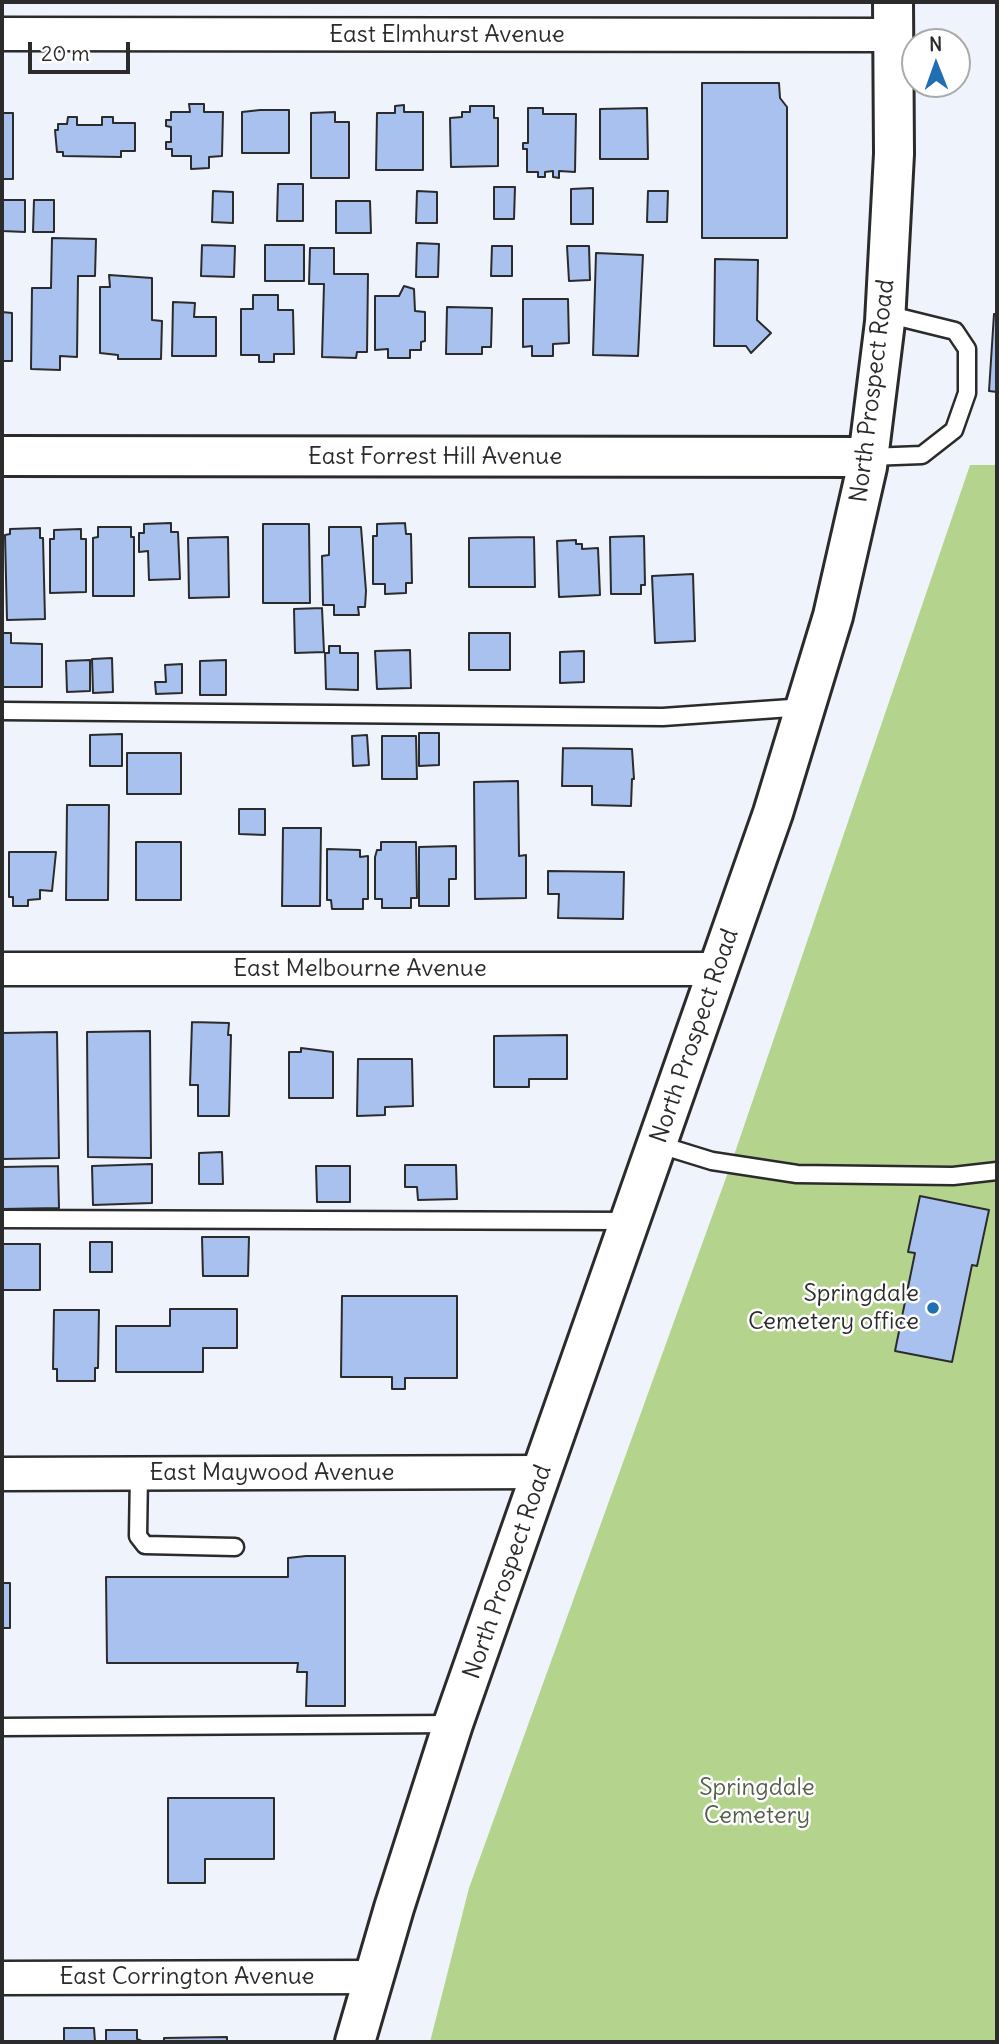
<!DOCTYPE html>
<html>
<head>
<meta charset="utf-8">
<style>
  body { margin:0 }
  #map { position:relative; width:999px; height:2044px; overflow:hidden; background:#eef3fc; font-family:Delius,sans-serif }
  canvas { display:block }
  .frame { position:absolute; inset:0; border:4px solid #2b2b2b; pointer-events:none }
  .north { position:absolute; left:901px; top:28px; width:70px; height:70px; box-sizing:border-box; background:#fff; border:2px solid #aaa; border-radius:50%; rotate:359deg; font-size:19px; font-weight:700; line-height:28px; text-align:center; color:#2b2b2b }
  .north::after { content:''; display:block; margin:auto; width:24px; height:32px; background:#1f6fb2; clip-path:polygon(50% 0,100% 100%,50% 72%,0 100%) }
  .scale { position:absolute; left:28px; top:42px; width:102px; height:32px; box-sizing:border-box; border:4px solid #2b2b2b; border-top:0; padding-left:9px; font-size:21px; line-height:24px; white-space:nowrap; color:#2b2b2b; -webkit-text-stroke:5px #fff; paint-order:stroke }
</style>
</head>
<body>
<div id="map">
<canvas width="999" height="2044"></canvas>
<div class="frame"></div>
<div class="north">N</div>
<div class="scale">20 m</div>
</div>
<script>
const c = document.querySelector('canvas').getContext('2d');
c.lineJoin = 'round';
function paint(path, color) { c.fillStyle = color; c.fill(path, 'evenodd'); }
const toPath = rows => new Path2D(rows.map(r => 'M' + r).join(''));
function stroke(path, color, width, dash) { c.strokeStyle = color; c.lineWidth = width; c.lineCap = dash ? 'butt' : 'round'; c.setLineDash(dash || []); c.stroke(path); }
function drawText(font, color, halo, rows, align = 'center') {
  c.font = font + ' Delius,sans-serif'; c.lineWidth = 5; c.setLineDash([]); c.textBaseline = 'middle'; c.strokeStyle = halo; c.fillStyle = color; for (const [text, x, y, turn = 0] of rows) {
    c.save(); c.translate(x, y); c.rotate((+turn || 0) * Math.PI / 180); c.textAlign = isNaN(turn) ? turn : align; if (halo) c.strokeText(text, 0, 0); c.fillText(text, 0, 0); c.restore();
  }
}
const green = toPath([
  [970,465,997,465,997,2042,430,2042,469,1888,731,1164]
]);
const building = toPath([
  [702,83,779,83,780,98,787,107,787,238,702,238,702,83],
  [189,104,204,104,204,112,223,112,222,156,209,157,209,168,191,169,191,156,172,156,172,149,166,149,166,142,171,142,171,127,166,126,166,120,171,120,171,112,190,112,189,104],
  [404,105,404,112,423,112,423,170,376,170,377,113,395,113,395,106,404,105],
  [470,106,494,106,494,118,498,118,498,166,451,167,450,118,462,117,462,112,470,112,470,106],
  [528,108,543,108,543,114,576,114,575,172,559,171,559,178,553,177,553,171,545,172,545,177,538,177,538,172,527,172,527,149,523,149,523,143,528,143,528,108],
  [647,108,648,159,600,159,600,109,647,108],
  [260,110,289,110,289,153,242,153,242,112,260,110],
  [335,112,335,122,349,122,349,178,311,178,311,113,335,112],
  [2,113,13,113,13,179,2,179,2,113],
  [68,117,77,117,77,125,102,125,102,117,113,117,113,123,135,123,135,151,121,151,121,157,63,156,63,152,57,152,55,130,58,130,58,124,67,124,68,117],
  [278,184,303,184,303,221,277,221,278,184],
  [494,187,515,187,514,219,494,219,494,187],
  [593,188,593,224,571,224,571,189,593,188],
  [213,191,233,192,233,223,212,222,213,191],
  [417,191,437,192,437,223,416,223,417,191],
  [648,191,668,191,667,222,647,222,648,191],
  [2,200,25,200,25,232,2,231,2,200],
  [34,200,54,200,54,232,33,232,34,200],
  [336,201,370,201,371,233,336,233,336,201],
  [52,238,96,239,95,276,78,276,77,357,60,356,60,370,31,369,32,288,51,288,52,238],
  [417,243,439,244,438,277,416,277,417,243],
  [202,245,235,246,234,277,201,276,202,245],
  [265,245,304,245,304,281,265,281,265,245],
  [492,246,512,246,512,276,491,276,492,246],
  [567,246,589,246,590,280,569,281,567,246],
  [310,248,334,248,334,274,368,274,367,352,357,352,356,358,322,357,324,284,309,284,310,248],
  [596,253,643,255,638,356,593,355,596,253],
  [715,259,758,260,757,320,771,333,751,353,746,346,714,346,715,259],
  [109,275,152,278,152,320,162,321,161,359,118,359,118,355,100,353,100,287,110,287,109,275],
  [404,286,414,289,415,311,425,312,425,341,421,342,421,350,410,350,410,358,388,358,388,349,375,350,375,296,399,296,404,286],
  [253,295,278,295,278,310,293,310,294,354,274,354,274,362,259,362,259,355,241,355,241,309,253,309,253,295],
  [523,299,568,299,569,343,553,344,553,356,532,356,532,346,523,347,523,299],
  [173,302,195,303,194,317,216,317,216,356,172,356,173,302],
  [447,307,492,308,491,347,482,347,482,354,446,354,447,307],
  [2,312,12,313,12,361,2,361,2,312],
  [994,314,997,314,997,392,989,391,994,314],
  [171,523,171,532,178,532,180,579,149,580,148,551,139,552,139,533,144,533,144,524,171,523],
  [405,523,406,534,411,534,412,583,406,583,406,593,385,594,385,584,373,584,373,536,377,536,377,524,405,523],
  [263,524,309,524,310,603,263,603,263,524],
  [98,527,131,527,131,537,134,537,134,596,93,596,93,538,98,537,98,527],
  [329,527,361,527,366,591,365,607,358,607,359,615,334,615,334,605,323,605,322,556,329,555,329,527],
  [40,528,40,538,43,538,45,619,7,620,5,535,10,534,10,529,40,528],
  [81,529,81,539,86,539,86,592,50,593,50,539,54,539,54,530,81,529],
  [644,536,645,585,641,585,641,594,611,594,610,537,644,536],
  [228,537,229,597,189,598,188,538,228,537],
  [534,537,535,587,469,587,469,538,534,537],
  [576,540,576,544,582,544,582,549,598,548,600,595,559,597,557,541,576,540],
  [693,574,695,641,655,643,652,576,693,574],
  [322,608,324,652,295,653,294,609,322,608],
  [2,633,11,633,11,643,42,644,42,687,2,687,2,633],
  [469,633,510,633,510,670,469,670,469,633],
  [329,646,340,646,340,653,358,653,358,690,326,689,325,653,329,653,329,646],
  [410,650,411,688,377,689,375,651,410,650],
  [584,651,584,682,560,683,560,652,584,651],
  [112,658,113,692,93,693,92,659,112,658],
  [90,660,90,691,67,692,66,661,90,660],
  [226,660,226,695,200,695,200,661,226,660],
  [182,664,182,693,156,694,155,682,166,682,165,665,182,664],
  [419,733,439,733,439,765,419,766,419,733],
  [122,734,122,766,90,766,90,735,122,734],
  [367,735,369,765,353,766,352,736,367,735],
  [382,736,416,736,417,779,382,779,382,736],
  [563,748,632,749,634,779,632,779,631,806,592,805,592,786,562,786,563,748],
  [127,753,181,753,181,794,127,794,127,753],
  [518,781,519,856,526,855,526,898,475,899,474,782,518,781],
  [67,805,109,805,108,900,66,900,67,805],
  [239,809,265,809,265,835,239,834,239,809],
  [283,828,321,828,320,906,282,906,283,828],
  [136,842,181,842,181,900,136,900,136,842],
  [381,842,416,842,417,898,411,898,411,908,382,908,382,899,375,899,375,857,377,850,381,850,381,842],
  [456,846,456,879,449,879,449,906,419,906,419,847,456,846],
  [327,849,360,850,360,857,368,856,368,899,363,899,363,909,332,909,331,900,327,900,327,849],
  [9,852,56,852,52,891,40,890,40,899,28,900,28,906,13,906,13,897,9,897,9,852],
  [548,871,624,872,623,919,558,918,559,894,548,894,548,871],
  [192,1022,229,1023,228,1035,231,1035,229,1116,198,1116,198,1085,190,1085,192,1022],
  [150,1031,151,1158,88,1157,87,1032,150,1031],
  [57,1032,59,1158,2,1159,2,1033,57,1032],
  [567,1035,567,1079,529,1079,529,1087,494,1087,494,1036,567,1035],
  [301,1048,333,1052,333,1098,289,1098,289,1052,301,1052,301,1048],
  [358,1059,412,1059,413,1106,385,1107,385,1115,357,1116,358,1059],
  [222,1152,223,1184,199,1184,199,1153,222,1152],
  [152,1164,152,1203,93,1205,92,1166,152,1164],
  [405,1165,456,1165,457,1199,418,1200,417,1187,405,1187,405,1165],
  [58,1166,59,1208,2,1209,2,1167,58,1166],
  [316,1166,350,1166,350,1202,317,1202,316,1166],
  [920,1196,989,1210,977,1266,972,1265,952,1362,895,1351,915,1253,908,1252,920,1196],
  [202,1237,249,1237,248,1276,203,1276,202,1237],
  [90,1242,112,1242,112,1272,90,1272,90,1242],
  [2,1244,40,1244,40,1290,2,1290,2,1244],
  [342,1296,457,1296,457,1378,405,1378,405,1389,392,1389,392,1377,341,1377,342,1296],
  [170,1309,237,1309,237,1348,203,1348,203,1372,116,1372,116,1326,170,1326,170,1309],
  [54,1310,99,1310,98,1368,95,1368,95,1381,57,1381,57,1369,53,1369,54,1310],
  [306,1556,345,1556,345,1706,306,1706,307,1672,297,1672,298,1663,107,1663,106,1577,288,1577,288,1558,306,1556],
  [2,1583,10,1583,10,1628,2,1628,2,1583],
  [168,1798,274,1798,274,1859,205,1859,205,1883,168,1883,168,1798],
  [64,2028,94,2028,95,2042,64,2042,64,2028],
  [106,2030,137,2030,137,2039,144,2042,106,2042,106,2030],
  [227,2037,227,2042,154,2042,164,2042,164,2038,227,2037]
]);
const service = toPath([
  [869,457,922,455,954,430,967,393,967,349,955,331,886,314],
  [2,711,663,717,805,707],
  [657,1144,712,1161,797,1174,953,1176,997,1171],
  [2,1219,629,1221],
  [139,1473,138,1536,145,1545,235,1547],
  [2,1727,453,1724]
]);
const minor = toPath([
  [2,34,893,35],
  [2,969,719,969],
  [2,1474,542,1472],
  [2,1978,373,1977]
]);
const secondary = toPath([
  [2,456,869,457],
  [355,2042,394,1908,453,1724,773,813,833,616,867,467,885,322,894,154,893,2]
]);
const markers = [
  [933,1308,7,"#1f6fb2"]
];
const streetNames = [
  ["East Elmhurst Avenue",447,35],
  ["North Prospect Road",873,391,-83],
  ["East Forrest Hill Avenue",435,457],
  ["East Melbourne Avenue",360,969],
  ["North Prospect Road",695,1036,-71],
  ["East Maywood Avenue",272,1473],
  ["North Prospect Road",508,1572,-71],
  ["East Corrington Avenue",187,1977]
];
const poiNames = [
  ["Springdale",919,1294],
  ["Cemetery office",919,1322]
];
const parkNames = [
  ["Springdale",757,1788],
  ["Cemetery",757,1816]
];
paint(green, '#b4d48e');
paint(building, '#a9c1ef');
stroke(building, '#2b2b2b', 2);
stroke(service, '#2b2b2b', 21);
stroke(minor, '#2b2b2b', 37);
stroke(secondary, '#2b2b2b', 44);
stroke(service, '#fff', 16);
stroke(minor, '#fff', 32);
stroke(secondary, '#fff', 38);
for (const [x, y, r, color] of markers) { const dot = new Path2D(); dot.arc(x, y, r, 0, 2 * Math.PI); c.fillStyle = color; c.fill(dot); stroke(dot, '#fff', 2.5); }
drawText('24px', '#2b2b2b', '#fff', streetNames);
drawText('24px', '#2b2b2b', '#fff', poiNames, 'right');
drawText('24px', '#545e49', '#fff', parkNames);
</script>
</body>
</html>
